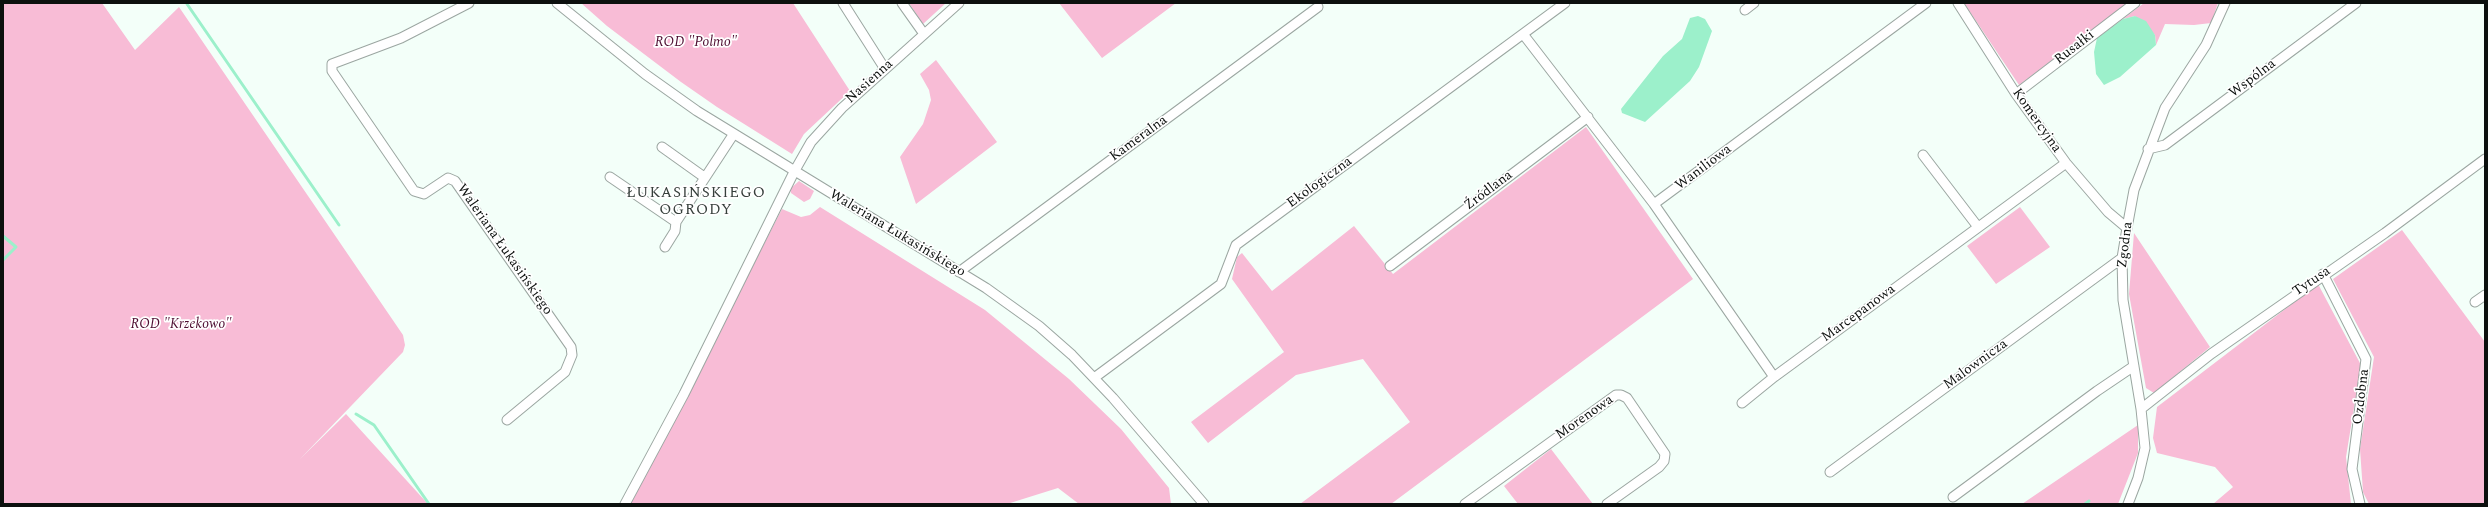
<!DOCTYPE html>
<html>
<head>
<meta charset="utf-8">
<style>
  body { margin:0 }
  #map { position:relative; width:2488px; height:507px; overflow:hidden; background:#f3fff9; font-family:Spectral,serif }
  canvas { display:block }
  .frame { position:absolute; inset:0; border:4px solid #0c100e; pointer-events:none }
</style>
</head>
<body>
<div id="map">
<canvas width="2488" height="507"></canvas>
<div class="frame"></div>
</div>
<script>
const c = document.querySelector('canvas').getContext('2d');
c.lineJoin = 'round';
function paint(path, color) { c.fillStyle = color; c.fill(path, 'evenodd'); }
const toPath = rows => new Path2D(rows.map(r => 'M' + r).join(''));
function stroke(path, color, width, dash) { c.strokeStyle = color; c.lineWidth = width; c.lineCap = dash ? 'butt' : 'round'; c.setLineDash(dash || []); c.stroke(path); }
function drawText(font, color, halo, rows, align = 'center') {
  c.font = font + ' Spectral,serif'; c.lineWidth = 3.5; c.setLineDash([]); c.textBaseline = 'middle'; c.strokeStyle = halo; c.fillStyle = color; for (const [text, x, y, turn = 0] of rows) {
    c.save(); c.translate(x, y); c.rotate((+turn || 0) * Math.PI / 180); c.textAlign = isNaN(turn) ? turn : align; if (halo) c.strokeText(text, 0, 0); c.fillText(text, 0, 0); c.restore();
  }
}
const green = toPath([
  [3,3,102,3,135,50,179,7,403,335,405,345,403,352,300,459,346,414,428,504,3,504],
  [581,3,793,3,850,91,804,134,792,154,717,107,681,82,607,26],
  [909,3,946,3,923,24],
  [1059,3,1176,3,1102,58],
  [1964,3,2128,3,2019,85],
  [2144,3,2218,3,2211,23,2194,25,2165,24,2156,45,2155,35,2135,16,2123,19],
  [936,60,997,142,916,204,900,157,923,124,931,100,929,90,920,74],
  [1586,127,1693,279,1391,504,1300,504,1410,422,1363,359,1296,375,1208,443,1191,422,1284,352,1232,279,1237,257,1242,253,1272,291,1354,226,1393,274],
  [799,181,814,191,810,199,804,202,791,193,790,189],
  [820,207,985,310,1069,379,1121,429,1169,488,1171,504,1079,504,1058,488,1007,504,630,504,782,209,801,217,810,215],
  [2020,207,2050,247,1996,284,1967,246],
  [2402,230,2485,342,2485,504,2369,504,2363,492,2360,449,2374,357,2333,279],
  [2134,233,2210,347,2154,393,2146,388,2129,294],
  [2318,284,2361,365,2346,457,2351,504,2213,504,2233,487,2215,467,2157,453,2153,438,2157,407],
  [2138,425,2138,453,2118,504,2022,504],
  [1551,449,1593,504,1518,504,1504,486]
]);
const water = toPath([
  [1698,16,1705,19,1712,31,1699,67,1690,81,1645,122,1622,113,1621,109,1663,56,1682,39,1690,18],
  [2135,16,2146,21,2155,35,2156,45,2120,77,2104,85,2096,74,2094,52,2097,38,2123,19]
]);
const stream = toPath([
  [187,4,339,225],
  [3,236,16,247,3,260],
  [356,414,374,425,429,504],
  [2085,504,2089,501]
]);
const minor = toPath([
  [469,3,401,38,332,64,332,71,414,191,424,194,448,178,455,181,571,347,572,355,565,372,507,420],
  [557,3,645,74,697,111,986,288,1039,326,1072,355,1113,398,1204,504],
  [843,3,885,69],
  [902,3,924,34],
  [1958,3,2016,94,2066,163,2108,212,2127,228],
  [1745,10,1754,3],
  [1523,34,1654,204,1774,377],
  [2016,94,2135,3],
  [662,147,704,177],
  [2148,149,2165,145,2356,3],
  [1923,155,1978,227],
  [610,177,676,222],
  [1654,204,1926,3],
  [665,247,675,231,676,222,733,135],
  [1390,266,1588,117],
  [959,272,1318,7],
  [2323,274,2366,359,2352,469,2360,504],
  [2475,302,2485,295],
  [1094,378,1221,284,1236,245,1565,3],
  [1742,403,1774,377,2066,163],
  [2141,409,2211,354,2385,233,2485,159],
  [1830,472,2122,258],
  [1953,497,2097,391,2134,366],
  [625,504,684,394,794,172,811,142,842,108,959,3],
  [1465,504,1616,395,1621,395,1627,398,1665,454,1664,461,1659,467,1607,504],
  [2128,504,2138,478,2145,448,2141,409,2123,300,2122,258,2127,228,2134,190,2165,108,2206,45,2225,3]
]);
const parkNames = [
  ["ROD \"Polmo\"",696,43],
  ["ROD \"Krzekowo\"",181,325]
];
const streetNames = [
  ["Rusałki",2075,48,-38],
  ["Wspólna",2253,79,-37],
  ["Nasienna",870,82,-42],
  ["Komercyjna",2036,121,55],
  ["Kameralna",1139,139,-36],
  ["Waniliowa",1704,168,-37],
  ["Ekologiczna",1320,183,-36],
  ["Źródlana",1489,191,-37],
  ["Waleriana Łukasińskiego",897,234,31],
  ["Zgodna",2126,245,-83],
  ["Waleriana Łukasińskiego",504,250,55],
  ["Tytusa",2312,282,-34],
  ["Marcepanowa",1859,314,-36],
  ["Malownicza",1976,365,-36],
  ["Ozdobna",2362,397,-83],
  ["Morenowa",1585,418,-35]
];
const neighbourhoodNames = [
  ["ŁUKASIŃSKIEGO",696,194],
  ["OGRODY",696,211]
];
paint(green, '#f8bcd6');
paint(water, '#9cf0cb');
stroke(stream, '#9cf0cb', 3);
stroke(minor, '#9ba6a1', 11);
stroke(minor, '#fff', 9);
drawText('italic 14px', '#4e0d31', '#fff', parkNames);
drawText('14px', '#0c100e', '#fff', streetNames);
c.letterSpacing = '1px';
drawText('15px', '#363f3b', '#fff', neighbourhoodNames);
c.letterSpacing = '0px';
</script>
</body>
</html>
